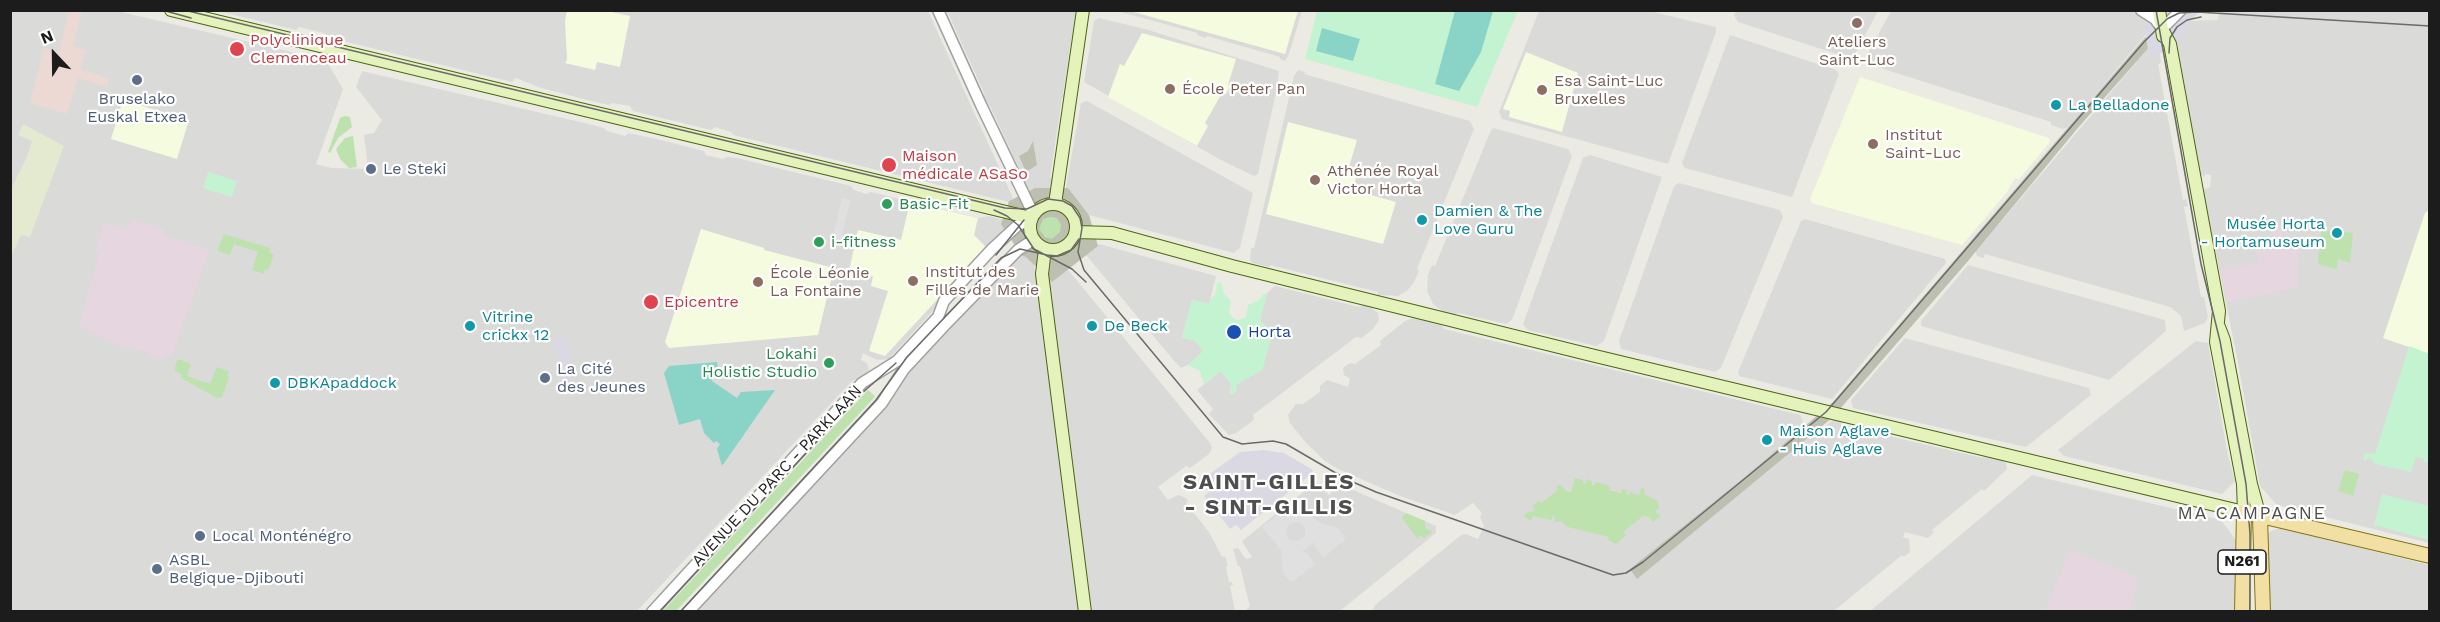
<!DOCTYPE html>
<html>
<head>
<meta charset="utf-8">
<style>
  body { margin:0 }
  #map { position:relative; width:2440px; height:622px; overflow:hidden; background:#ecebe3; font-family:"Work Sans",sans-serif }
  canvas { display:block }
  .frame { position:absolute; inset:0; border:12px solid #1c1c1c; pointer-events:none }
  .north { position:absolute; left:24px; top:24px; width:60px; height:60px; -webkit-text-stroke:4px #fff; paint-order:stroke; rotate:338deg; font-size:16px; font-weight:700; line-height:24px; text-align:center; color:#1c1c1c }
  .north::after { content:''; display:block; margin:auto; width:21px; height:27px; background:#1c1c1c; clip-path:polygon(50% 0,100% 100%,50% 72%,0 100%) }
</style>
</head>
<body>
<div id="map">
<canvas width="2440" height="622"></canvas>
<div class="frame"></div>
<div class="north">N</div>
</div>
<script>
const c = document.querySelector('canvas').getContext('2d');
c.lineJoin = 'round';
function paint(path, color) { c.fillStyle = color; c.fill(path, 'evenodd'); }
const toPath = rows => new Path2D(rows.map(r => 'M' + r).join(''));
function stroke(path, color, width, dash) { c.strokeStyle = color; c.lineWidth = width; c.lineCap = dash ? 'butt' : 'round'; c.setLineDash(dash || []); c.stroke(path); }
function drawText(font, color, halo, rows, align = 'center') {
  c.font = font + ' "Work Sans",sans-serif'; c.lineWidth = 4.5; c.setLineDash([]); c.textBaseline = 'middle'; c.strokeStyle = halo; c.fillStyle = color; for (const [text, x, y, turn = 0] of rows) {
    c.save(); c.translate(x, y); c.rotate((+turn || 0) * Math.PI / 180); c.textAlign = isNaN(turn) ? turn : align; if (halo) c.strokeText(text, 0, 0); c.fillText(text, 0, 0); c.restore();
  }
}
const residential = toPath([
  [1736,10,1878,10,1878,11,1854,56,1849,58,1738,22,1734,15],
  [10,11,117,11,326,60,343,89,316,164,331,168,368,169,364,135,374,133,382,120,356,87,362,71,593,125,604,128,607,131,625,136,628,133,661,140,704,151,706,155,723,159,727,157,737,158,851,186,854,190,866,194,871,192,979,218,989,216,1004,220,1007,229,889,359,877,360,863,353,861,360,867,363,869,369,866,377,863,375,851,382,637,611,11,611],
  [218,11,928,11,1013,198,1009,202,733,135,731,132,715,127,711,130,633,111,630,106,612,103,609,105,587,100,538,87,516,78,512,82,326,37,324,33,299,27,296,30],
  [947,11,1076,11,1063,93,1065,94,1065,98,1062,98,1050,178,1052,178,1051,188,1034,192,1025,187,1022,178,1023,177,990,106,987,107,983,96,985,95],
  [1117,11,1302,11,1289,54,1285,61,1280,59,1280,57,1207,36,1205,38,1197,35,1197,33],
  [1539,11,1649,11,1716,27,1716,32,1668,164,1502,119,1499,112],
  [1891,11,2131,11,2147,19,2148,32,2068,127,2063,129,2051,125,2051,122,1871,65,1867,55],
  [2219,11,2429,11,2429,543,2277,505,2260,486,2237,357,2203,190,2210,187,2211,175,2205,174,2205,177,2198,174,2175,35,2189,21,2218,20],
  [1099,18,1145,29,1279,71,1277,88,1258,174,1254,176,1219,159,1084,82,1094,21],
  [1730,35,1836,70,1839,74,1792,197,1685,168,1682,163],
  [2152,44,2159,48,2161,63,2158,64,2183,200,2186,199,2188,206,2184,207,2201,297,2204,297,2208,317,2205,323,2184,331,2181,316,2170,307,1985,254,1984,258,1977,256,1975,250,1980,243,1982,244],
  [1298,70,1305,72,1304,74,1470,121,1474,129,1417,269,1419,271,1414,282,1407,291,1398,296,1378,295,1378,292,1270,265,1269,267,1252,263,1250,260,1251,248,1254,248,1294,76],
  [1087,101,1253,193,1240,248,1234,253,1089,215,1066,187,1081,103],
  [1494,128,1568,149,1572,156,1512,320,1506,324,1458,313,1454,315,1441,310,1433,304,1427,291,1428,275,1432,265,1435,266,1491,130],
  [1590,155,1662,177,1604,341,1596,346,1528,330,1523,324,1583,158],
  [1679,183,1780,210,1783,217,1721,368,1715,372,1621,349,1619,341,1674,186],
  [1805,219,1945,259,1946,263,1832,399,1739,376,1738,372,1801,221],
  [1099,244,1216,276,1209,304,1192,300,1182,338,1194,340,1204,351,1188,365,1181,368,1175,362,1086,255],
  [1022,251,1034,264,1037,285,1046,284,1045,280,1066,268,1070,272,1210,443,1212,448,1209,454,1190,468,1186,466,1158,487,1168,500,1178,495,1186,498,1188,501,1186,503,1209,532,1222,557,1225,556,1228,566,1226,567,1229,582,1232,582,1233,585,1230,586,1235,611,695,612,891,400,890,398,894,393,897,393,900,384,902,385,904,379,902,378],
  [1968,265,2165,320,2166,331,2109,380,1921,326,1921,321],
  [1275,286,1359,307,1363,305,1370,307,1378,313,1379,320,1373,329,1362,338,1356,337,1253,415,1254,420,1236,433,1229,435,1209,414,1213,409,1197,390,1221,371,1231,384,1230,394,1237,384,1262,370,1271,336,1276,335,1261,322,1260,317,1267,293],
  [1413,318,1441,324,1444,329,1800,415,1803,422,1801,428,1810,439,1833,420,1841,422,1841,425,1983,458,1984,457,2001,460,2006,463,2007,469,1984,491,1982,489,1932,530,1934,532,1928,538,1905,532,1903,537,1909,539,1910,552,1904,557,1902,555,1834,611,1372,611,1375,605,1461,535,1466,534,1478,539,1484,526,1480,517,1482,513,1473,503,1455,515,1400,496,1336,468,1325,461,1307,444,1290,423,1288,415,1296,404,1303,404,1320,392,1320,386,1327,380,1348,387,1350,379,1344,375,1343,368,1350,363,1355,364,1381,345,1380,341,1405,321],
  [1905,338,2089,388,2091,395,2026,447,1853,408,1851,400],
  [2196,341,2208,343,2228,456,2235,481,2222,494,2064,456,2058,450],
  [2032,475,2221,520,2236,540,2235,611,1869,612],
  [1316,482,1329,495,1333,490,1332,484,1337,483,1436,526,1436,533,1340,611,1248,611,1247,608,1250,607,1240,566,1238,566,1233,549,1238,548,1246,559,1252,557,1242,541],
  [2280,528,2429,565,2429,611,2257,611,2255,548,2271,531]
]);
const commercial = toPath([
  [69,11,82,11,73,46,86,50,80,69,109,78,107,87,78,78,67,114,30,103,44,48,59,52]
]);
const industrial = toPath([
  [132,219,164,229,163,235,210,250,172,356,166,354,164,360,150,356,150,353,125,346,124,349,79,326,99,253,95,251,104,222,127,228],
  [2273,227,2283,228,2282,243,2301,244,2297,280,2300,287,2227,303,2220,270,2259,262,2257,251,2272,249],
  [2070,550,2138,577,2132,604,2132,611,2045,611]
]);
const education = toPath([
  [567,11,607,11,630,16,620,67,597,62,595,70,565,63,567,60,565,21],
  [1130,11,1131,10,1298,11,1285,54],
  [1142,33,1236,59,1228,85,1230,86,1226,94,1222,93,1205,123,1208,126,1197,146,1108,97,1120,64,1124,66],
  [1526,52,1578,73,1562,132,1509,117,1510,111,1503,109],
  [1860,77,2049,138,2050,142,2019,179,2015,178,2007,192,1962,245,1812,203,1810,199],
  [123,100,189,120,177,159,111,139],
  [1288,122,1357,140,1349,167,1358,170,1353,190,1396,202,1383,244,1266,214],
  [910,202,978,218,974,235,986,247,885,356,869,351,888,291,871,286,873,276,849,271,858,230,901,240],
  [2429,210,2429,354,2383,338,2425,213],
  [701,229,764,248,764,250,834,268,818,335,669,348,665,342]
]);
const construction = toPath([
  [2148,34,2152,44,2077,129,1968,261,1833,417,1637,579,1630,569,1745,477,1833,402],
  [1033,141,1037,165,1026,172,1019,156,1028,151],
  [1035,188,1068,188,1089,215,1098,246,1052,282,1026,257,1021,255,1001,224,1009,201]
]);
const farmland = toPath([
  [23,124,64,146,30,237,21,235,11,257,11,189,26,159,32,141,18,135]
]);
const grass = toPath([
  [344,116,350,117,352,127,338,138,330,153,328,152,340,118],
  [353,136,357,167,349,168,340,159,336,149,345,138],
  [1050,217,1057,218,1061,225,1060,232,1052,239,1045,237,1039,229,1043,219],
  [2333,231,2353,233,2350,263,2338,259,2337,269,2318,264,2321,232],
  [224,234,270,248,269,252,274,254,268,270,265,269,264,274,252,270,258,252,234,244,230,255,217,251],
  [178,359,191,364,187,376,210,384,217,367,229,371,227,376,229,377,222,397,217,398,181,378,182,375,174,370],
  [868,390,875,396,871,401,676,611,663,611],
  [2345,470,2359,474,2353,496,2338,491],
  [1575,478,1583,480,1583,483,1585,484,1587,479,1592,481,1592,485,1595,485,1596,482,1610,486,1609,490,1612,491,1621,493,1622,489,1627,490,1626,494,1629,495,1631,492,1639,496,1641,488,1645,489,1644,494,1658,501,1659,508,1655,512,1661,516,1653,522,1649,517,1643,516,1623,532,1626,535,1616,544,1608,540,1609,537,1568,527,1561,521,1554,522,1555,517,1553,516,1551,520,1533,516,1531,521,1524,516,1525,513,1535,511,1532,506,1539,501,1541,503,1558,490,1556,487,1560,484,1566,491,1571,492],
  [1406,513,1425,521,1425,528,1432,532,1424,538,1420,535,1418,539,1402,518]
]);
const park = toPath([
  [1317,11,1518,11,1477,107,1305,59],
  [208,172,237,181,232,197,203,188],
  [1221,282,1224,294,1231,301,1229,313,1234,319,1239,320,1246,317,1248,305,1257,301,1264,294,1267,293,1260,321,1276,335,1271,337,1262,370,1237,384,1236,392,1231,396,1231,384,1221,371,1204,384,1200,371,1188,365,1203,351,1194,340,1182,338,1192,300,1209,304,1211,298,1215,296,1217,283],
  [2409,346,2430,354,2429,463,2424,462,2424,459,2416,457,2411,472,2375,464,2371,458,2363,461,2365,453,2375,454],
  [2382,494,2429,506,2429,540,2374,525]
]);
const pitch = toPath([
  [1455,11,1493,11,1481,52,1459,91,1435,84],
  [1322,28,1360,39,1353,61,1316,51],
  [717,362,718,370,711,370,712,381,737,398,741,392,775,390,722,466,717,449,720,444,716,441,714,443,704,433,700,419,679,425,664,373,669,366]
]);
const parking = toPath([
  [842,198,850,200,841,239,833,237],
  [1298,498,1318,522,1338,528,1346,539,1323,558,1314,546,1315,542,1308,546,1302,552,1306,552,1315,564,1292,582,1287,579,1283,573,1281,550,1262,527],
  [1294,522,1301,523,1305,529,1305,536,1298,541,1290,540,1286,534,1288,526]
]);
const plaza = toPath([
  [2142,11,2200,11,2187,25,2178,43,2154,57,2149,56],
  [565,338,569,338,568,348,570,348,573,380,570,381,573,390,567,392,565,392,565,385,562,385,560,365,553,346,556,345,554,341],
  [1263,450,1284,453,1313,470,1310,475,1241,530,1236,525,1230,529,1204,496,1209,492,1200,481,1240,452]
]);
const tertiary = toPath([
  [938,10,981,105,1030,207,1035,212],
  [2141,10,2155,19,2162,29,2181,10],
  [652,612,862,383,897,361,938,317,944,301,992,249,1018,225,1030,221],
  [688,612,882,403,904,369,944,326,1018,250,1033,240]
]);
const secondary = toPath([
  [171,10,1031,218],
  [2159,10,2163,36],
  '1030 227a23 23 0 1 1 46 0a23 23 0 1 1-46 0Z',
  [1055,204,1083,10],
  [1076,232,1112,233,1232,266,1591,355,2244,512,2243,484,2216,342,2219,311,2170,44,2162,29],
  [1045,249,1042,274,1085,612],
  [2219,327,2224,340,2251,484,2260,517]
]);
const primary = toPath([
  [2260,517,2263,612],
  [2242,612,2244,512,2430,556]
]);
const tram = toPath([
  [162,10,191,18],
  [184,10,1005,208,1027,209,1048,199,1063,201,1072,206,1080,218,1082,228,1078,252,1084,270,1223,437,1242,444,1273,441,1286,444,1346,479,1376,492,1613,575,1626,573,1643,562,1826,412,2144,42,2167,19,2179,13,2197,12,2430,26],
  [2156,10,2201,264,2220,341,2246,484,2250,534,2250,612],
  [2169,53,2170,38,2177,27,2187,20,2201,17],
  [994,210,1007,216,1018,225,1034,249,1072,269,1086,282],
  [996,255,1024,220],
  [659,612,861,394,896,363],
  [680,612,876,400,907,357,1001,258,1020,249,1047,255,1057,256,1071,250,1079,239]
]);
const markers = [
  [1857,23,6,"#8d6e63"],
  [237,49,8,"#e0444e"],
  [137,80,6,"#5c6f8a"],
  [1170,89,6,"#8d6e63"],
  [1542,90,6,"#8d6e63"],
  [2056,105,6,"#0f9aa8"],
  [1873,144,6,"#8d6e63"],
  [889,165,8,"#e0444e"],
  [371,169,6,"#5c6f8a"],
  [1315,180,6,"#8d6e63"],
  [887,204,6,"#2e9e5b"],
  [1422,220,6,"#0f9aa8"],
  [2337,233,6,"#0f9aa8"],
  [819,242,6,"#2e9e5b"],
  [913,281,6,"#8d6e63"],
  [758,282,6,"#8d6e63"],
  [651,302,8,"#e0444e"],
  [470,326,6,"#0f9aa8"],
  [1092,326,6,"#0f9aa8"],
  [1234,332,8,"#1a4fb4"],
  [829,363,6,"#2e9e5b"],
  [545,378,6,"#5c6f8a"],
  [275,383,6,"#0f9aa8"],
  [1767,440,6,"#0f9aa8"],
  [200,536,6,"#5c6f8a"],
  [157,569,6,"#5c6f8a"]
];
const shields = [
  [2242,562,48]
];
const shieldNames = [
  ["N261",2242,562]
];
const healthNames = [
  ["Polyclinique",250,40],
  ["Clemenceau",250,58],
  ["Maison",902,156],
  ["médicale ASaSo",902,174],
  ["Epicentre",664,302]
];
const educationNames = [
  ["Ateliers",1857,42,"center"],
  ["Saint-Luc",1857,60,"center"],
  ["Esa Saint-Luc",1554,81],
  ["Bruxelles",1554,99],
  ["École Peter Pan",1182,89],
  ["Institut",1885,135],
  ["Saint-Luc",1885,153],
  ["Athénée Royal",1327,171],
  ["Victor Horta",1327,189],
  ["Institut des",925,272],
  ["Filles de Marie",925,290],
  ["École Léonie",770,273],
  ["La Fontaine",770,291]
];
const serviceNames = [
  ["Bruselako",137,99,"center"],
  ["Euskal Etxea",137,117,"center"],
  ["Le Steki",383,169],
  ["La Cité",557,369],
  ["des Jeunes",557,387],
  ["Local Monténégro",212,536],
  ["ASBL",169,560],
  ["Belgique-Djibouti",169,578]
];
const cultureNames = [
  ["La Belladone",2068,105],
  ["Damien & The",1434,211],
  ["Love Guru",1434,229],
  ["Musée Horta",2325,224,"right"],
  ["- Hortamuseum",2325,242,"right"],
  ["Vitrine",482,317],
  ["crickx 12",482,335],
  ["De Beck",1104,326],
  ["DBKApaddock",287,383],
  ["Maison Aglave",1779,431],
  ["- Huis Aglave",1779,449]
];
const leisureNames = [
  ["Basic-Fit",899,204],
  ["i-fitness",831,242],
  ["Lokahi",817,354,"right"],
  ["Holistic Studio",817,372,"right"]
];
const transitNames = [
  ["Horta",1248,332]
];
const streetNames = [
  ["AVENUE DU PARC - PARKLAAN",777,476,-47]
];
const neighbourhoodNames = [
  ["MA CAMPAGNE",2252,514]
];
const districtNames = [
  ["SAINT-GILLES",1269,483],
  ["- SINT-GILLIS",1269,508]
];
paint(residential, '#dadad9');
paint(commercial, '#ecd9d4');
paint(industrial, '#e5d6df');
paint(education, '#f5fbde');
paint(construction, '#bdc0b0');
paint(farmland, '#e3ead0');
paint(grass, '#bde2ae');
paint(park, '#c4f3d1');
paint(pitch, '#89d4c6');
paint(parking, '#e0e0e0');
paint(plaza, '#dad8e2');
stroke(tertiary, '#a0a0a0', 13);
stroke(secondary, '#4c6610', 14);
stroke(primary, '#857510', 16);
stroke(tertiary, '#fff', 10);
stroke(secondary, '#e4f2bc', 12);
stroke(primary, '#f1dfa3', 14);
stroke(tram, '#6a6a6a', 1.5);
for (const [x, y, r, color] of markers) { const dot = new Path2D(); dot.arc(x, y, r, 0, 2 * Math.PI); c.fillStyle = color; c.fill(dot); stroke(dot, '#fff', 2); }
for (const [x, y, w] of shields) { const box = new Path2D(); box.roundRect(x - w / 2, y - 12, w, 24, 4.5); c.fillStyle = '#fff'; c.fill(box); stroke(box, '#1c1c1c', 1.5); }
drawText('bold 15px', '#1c1c1c', null, shieldNames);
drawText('16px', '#be3a42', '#fff', healthNames, 'left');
drawText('16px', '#785e54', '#fff', educationNames, 'left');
drawText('16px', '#4e5e75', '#fff', serviceNames, 'left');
drawText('16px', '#0d838f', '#fff', cultureNames, 'left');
drawText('16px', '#27864d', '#fff', leisureNames, 'left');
drawText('16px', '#164399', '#fff', transitNames, 'left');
drawText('16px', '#1c1c1c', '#fff', streetNames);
c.letterSpacing = '1.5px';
drawText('18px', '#4f4f4f', '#fff', neighbourhoodNames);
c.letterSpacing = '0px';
c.letterSpacing = '1.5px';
drawText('bold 22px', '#4f4f4f', '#fff', districtNames);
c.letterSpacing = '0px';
</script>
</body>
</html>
